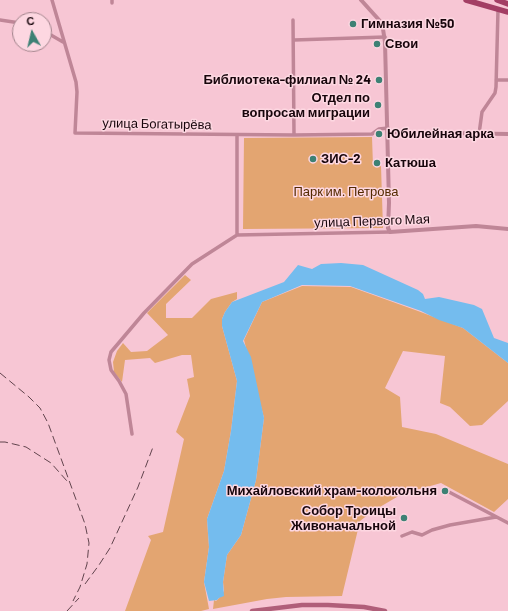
<!DOCTYPE html>
<html>
<head>
<meta charset="utf-8">
<style>
  body { margin:0 }
  #map { position:relative; width:508px; height:611px; overflow:hidden; background:#f7c6d4; font-family:Barlow,sans-serif }
  canvas { display:block }
  .north { position:absolute; left:12px; top:12px; width:40px; height:40px; box-sizing:border-box; background:#fdd7e1; border:1px solid #a1838b; border-radius:50%; rotate:352deg; font-size:11px; font-weight:700; line-height:16px; text-align:center; color:#17050b }
  .north::after { content:''; display:block; margin:auto; width:14px; height:18px; background:#3d8174; clip-path:polygon(50% 0,100% 100%,50% 72%,0 100%) }
</style>
</head>
<body>
<div id="map">
<canvas width="508" height="611"></canvas>
<div class="north">С</div>
</div>
<script>
const c = document.querySelector('canvas').getContext('2d');
c.lineJoin = 'round';
function paint(path, color) { c.fillStyle = color; c.fill(path, 'evenodd'); }
const toPath = rows => new Path2D(rows.map(r => 'M' + r).join(''));
function stroke(path, color, width, dash) { c.strokeStyle = color; c.lineWidth = width; c.lineCap = dash ? 'butt' : 'round'; c.setLineDash(dash || []); c.stroke(path); }
function drawText(font, color, halo, rows, align = 'center') {
  c.font = font + ' Barlow,sans-serif'; c.lineWidth = 3; c.setLineDash([]); c.textBaseline = 'middle'; c.strokeStyle = halo; c.fillStyle = color; for (const [text, x, y, turn = 0] of rows) {
    c.save(); c.translate(x, y); c.rotate((+turn || 0) * Math.PI / 180); c.textAlign = isNaN(turn) ? turn : align; if (halo) c.strokeText(text, 0, 0); c.fillText(text, 0, 0); c.restore();
  }
}
const green = toPath([
  [372,137,373,166,381,166,383,228,243,229,244,138],
  [185,275,191,280,166,304,166,318,192,318,211,299,237,292,237,299,232,302,225,312,222,319,222,326,237,381,231,431,224,471,207,519,209,547,204,582,209,609,201,611,125,611,151,540,148,536,163,532,184,439,176,432,190,396,187,379,194,377,191,355,182,355,155,363,150,358,125,360,122,382,114,372,113,362,117,351,123,343,131,352,147,351,168,335,147,313],
  [302,286,351,287,418,311,463,328,508,363,508,401,482,425,470,426,450,407,440,403,445,356,403,351,385,388,400,397,402,427,436,434,508,464,508,499,494,512,441,483,402,494,373,511,360,521,342,596,286,597,267,599,213,609,214,600,216,601,219,598,224,591,223,582,227,555,241,535,256,480,264,418,244,340,262,302]
]);
const water = toPath([
  [341,263,363,265,418,290,423,294,425,299,439,297,474,305,482,309,494,338,508,343,508,363,463,328,439,320,421,311,350,286,302,285,262,302,243,341,251,357,264,418,256,480,241,535,227,555,223,582,224,596,219,598,217,600,209,601,204,582,209,547,207,519,224,471,231,431,237,381,222,326,222,319,225,312,232,302,284,282,298,265,312,269,321,264]
]);
const minor = toPath([
  [52,0,76,82,77,92,75,133,294,135,372,134,379,129,388,128],
  [112,0,112,3],
  [0,20,20,23],
  [293,20,294,135],
  [44,31,63,42],
  [294,40,385,37],
  [496,80,508,80],
  [479,134,482,112,495,93,496,87,498,10],
  [237,235,390,232],
  [237,235,237,136],
  [132,434,126,394,119,381,111,370,109,360,111,352,144,313,192,264,237,235],
  [449,492,508,523],
  [402,536,412,532,422,535,432,530,450,525,496,517]
]);
const tertiary = toPath([
  [361,0,380,21,383,29,385,42,389,203,388,228,390,232,476,226,508,229],
  [388,132,508,134]
]);
const secondary = toPath([
  [252,611,302,605,328,605,364,607,385,611]
]);
const primary = toPath([
  [466,0,508,12],
  [497,0,508,4]
]);
const rail = toPath([
  [0,373,29,397,40,408,48,423,85,524,89,543,87,564,80,587,73,601],
  [0,442,5,442,26,447,51,463,67,481],
  [85,584,99,565,110,548,138,487,153,447],
  [67,611,79,598]
]);
const markers = [
  [353,24,4,"#3d8174"],
  [377,44,4,"#3d8174"],
  [379,80,4,"#3d8174"],
  [378,105,4,"#3d8174"],
  [379,134,4,"#3d8174"],
  [313,159,4,"#3d8174"],
  [377,163,4,"#3d8174"],
  [445,491,4,"#3d8174"],
  [404,518,4,"#3d8174"]
];
const poiNames = [
  ["Гимназия №50",361,24],
  ["Свои",385,44],
  ["Библиотека-филиал № 24",371,80,"right"],
  ["Отдел по",370,98,"right"],
  ["вопросам миграции",370,113,"right"],
  ["Юбилейная арка",387,134],
  ["ЗИС-2",321,159],
  ["Катюша",385,163],
  ["Михайловский храм-колокольня",437,491,"right"],
  ["Собор Троицы",396,511,"right"],
  ["Живоначальной",396,526,"right"]
];
const streetNames = [
  ["улица Богатырёва",157,124,1],
  ["улица Первого Мая",372,221,-2]
];
const parkNames = [
  ["Парк им. Петрова",346,192]
];
paint(green, '#e3a571');
paint(water, '#74bcee');
stroke(minor, '#bf8697', 3.5);
stroke(tertiary, '#bf8697', 4);
stroke(secondary, '#b05e79', 4.5);
stroke(primary, '#a33e64', 5.5);
stroke(rail, '#61444d', 1, [8, 4]);
for (const [x, y, r, color] of markers) { const dot = new Path2D(); dot.arc(x, y, r, 0, 2 * Math.PI); c.fillStyle = color; c.fill(dot); stroke(dot, '#fdd7e1', 1.5); }
drawText('bold 13px', '#17050b', '#fdd7e1', poiNames, 'left');
drawText('13px', '#17050b', '#fdd7e1', streetNames);
drawText('13px', '#532a00', '#fdd7e1', parkNames);
</script>
</body>
</html>
